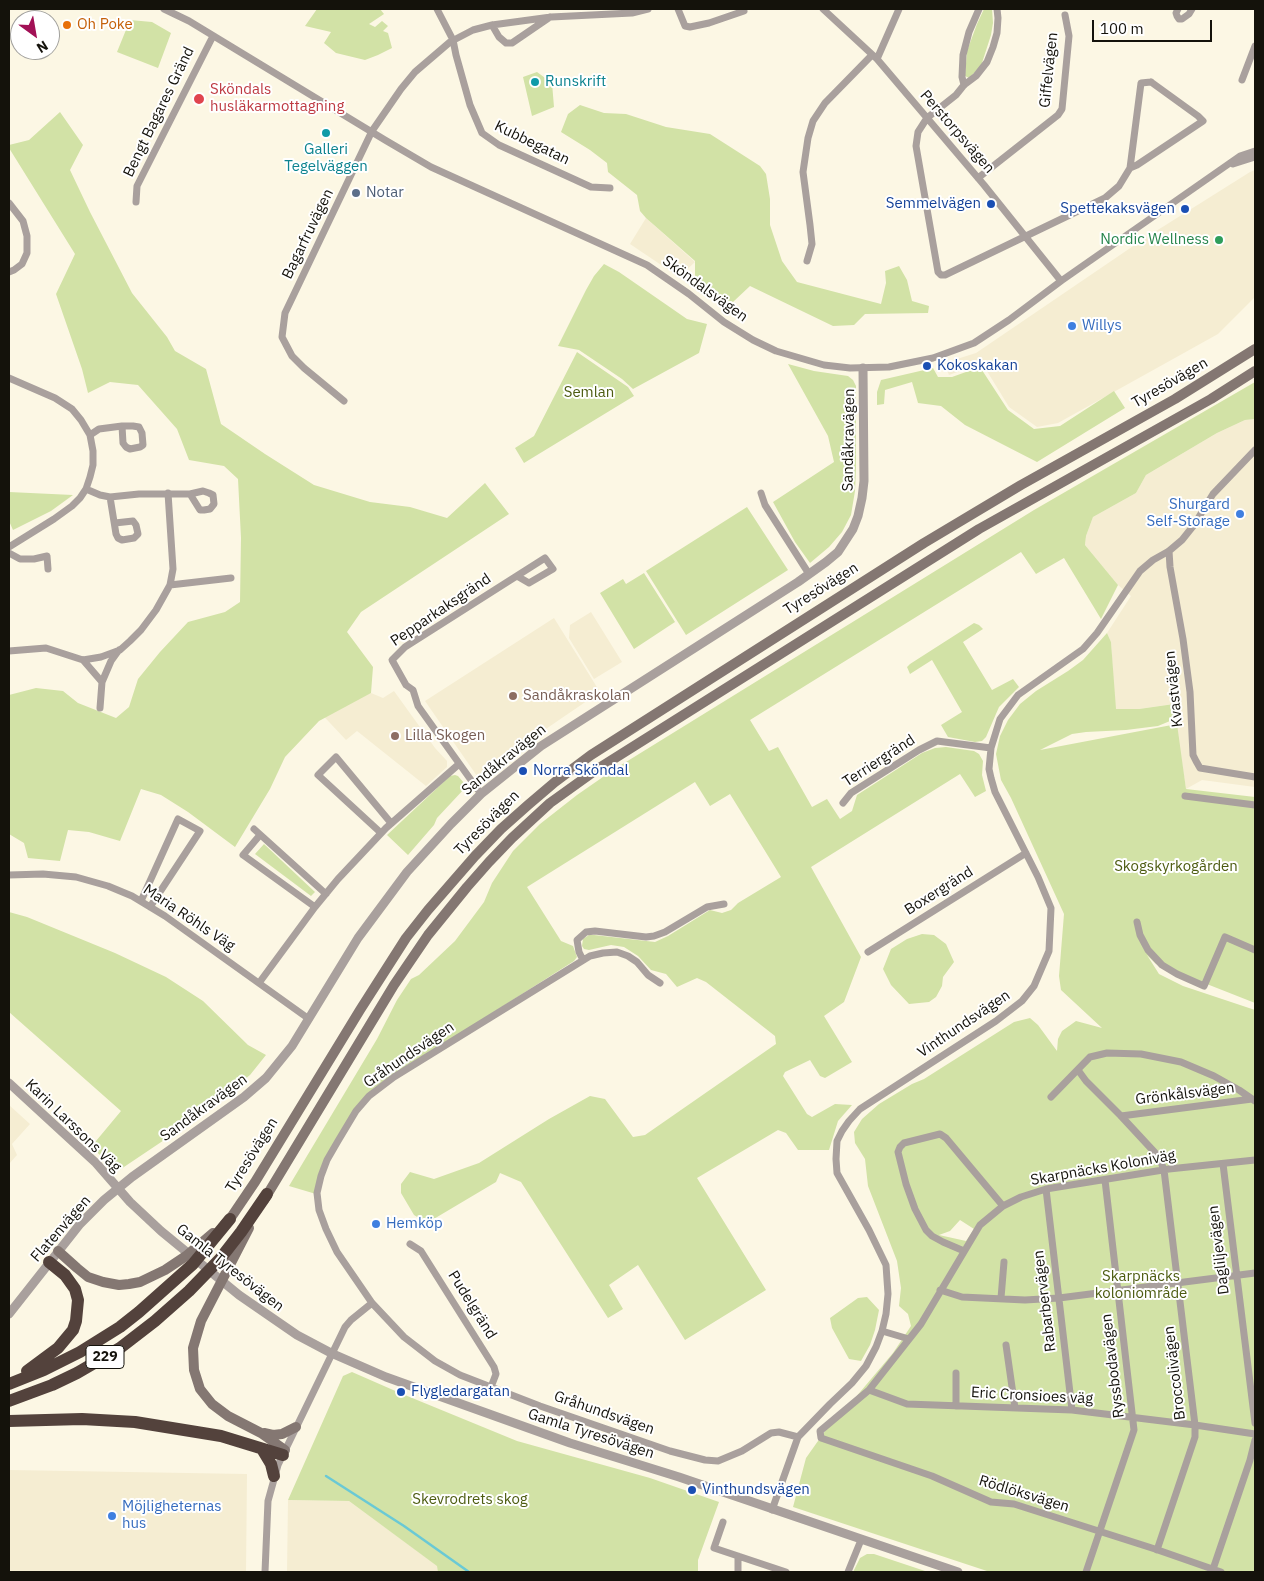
<!DOCTYPE html>
<html>
<head>
<meta charset="utf-8">
<style>
  body { margin:0 }
  #map { position:relative; width:1264px; height:1581px; overflow:hidden; background:#fcf7e4; font-family:"IBM Plex Sans",sans-serif }
  canvas { display:block }
  .frame { position:absolute; inset:0; border:10px solid #14120b; pointer-events:none }
  .north { position:absolute; left:10px; top:10px; width:50px; height:50px; box-sizing:border-box; background:#fff; border:1px solid #a1a09d; border-radius:50%; rotate:148deg; font-size:14px; font-weight:700; line-height:20px; text-align:center; color:#14120b }
  .north::after { content:''; display:block; margin:auto; width:18px; height:22px; background:#a21156; clip-path:polygon(50% 0,100% 100%,50% 72%,0 100%) }
  .scale { position:absolute; left:1092px; top:20px; width:120px; height:22px; box-sizing:border-box; border:2px solid #14120b; border-top:0; padding-left:6px; font-size:15px; line-height:18px; white-space:nowrap; color:#14120b; -webkit-text-stroke:4px #fff; paint-order:stroke }
</style>
</head>
<body>
<div id="map">
<canvas width="1264" height="1581"></canvas>
<div class="frame"></div>
<div class="north">N</div>
<div class="scale">100 m</div>
</div>
<script>
const c = document.querySelector('canvas').getContext('2d');
c.lineJoin = 'round';
function paint(path, color) { c.fillStyle = color; c.fill(path, 'evenodd'); }
const toPath = rows => new Path2D(rows.map(r => 'M' + r).join(''));
function stroke(path, color, width, dash) { c.strokeStyle = color; c.lineWidth = width; c.lineCap = dash ? 'butt' : 'round'; c.setLineDash(dash || []); c.stroke(path); }
function drawText(font, color, halo, rows, align = 'center') {
  c.font = font + ' "IBM Plex Sans",sans-serif'; c.lineWidth = 4; c.setLineDash([]); c.textBaseline = 'middle'; c.strokeStyle = halo; c.fillStyle = color; for (const [text, x, y, turn = 0] of rows) {
    c.save(); c.translate(x, y); c.rotate((+turn || 0) * Math.PI / 180); c.textAlign = isNaN(turn) ? turn : align; if (halo) c.strokeText(text, 0, 0); c.fillText(text, 0, 0); c.restore();
  }
}
const built = toPath([
  [1255,170,1255,297,1218,334,1058,423,1037,427,1009,407,982,363,949,375,944,363,976,353,1145,238,1250,172],
  [646,218,695,262,679,277,630,244],
  [1255,419,1255,787,1202,780,1186,789,1176,724,1174,704,1139,709,1115,709,1111,642,1107,633,1131,596,1118,585,1085,545,1086,536,1093,517,1136,493,1146,475,1217,433,1245,420],
  [591,612,622,662,594,679,569,638,570,625],
  [554,618,600,692,477,776,425,701],
  [394,691,435,748,447,761,447,767,426,786,357,731,346,740,314,706,371,693,383,698],
  [9,1105,30,1124,12,1144,17,1155,9,1164],
  [9,1470,247,1474,246,1572,9,1572],
  [288,1500,349,1501,438,1566,438,1572,287,1572]
]);
const green = toPath([
  [317,9,380,9,384,14,369,24,375,27,382,21,388,26,383,31,388,33,392,48,378,55,365,60,336,53,324,43,331,32,305,26],
  [984,9,992,9,993,23,991,35,981,66,969,78,965,76,967,51,977,24],
  [130,20,152,22,171,33,158,68,117,52],
  [537,72,552,83,554,107,532,116,523,77],
  [580,105,604,113,626,114,666,127,710,134,760,166,766,174,770,199,770,225,782,261,797,282,881,304,886,283,885,271,899,266,907,280,912,301,929,306,928,313,865,314,854,325,833,326,750,286,733,302,705,294,695,280,695,261,646,218,640,211,637,195,608,172,607,163,590,150,561,132,568,114],
  [60,112,83,145,70,170,90,212,132,293,167,337,175,351,206,369,221,424,265,454,314,485,370,502,410,507,447,518,485,483,509,514,361,612,347,632,373,667,371,693,319,721,285,757,270,789,235,847,188,812,161,795,141,789,120,841,89,832,68,830,60,861,28,858,24,843,9,834,9,695,36,688,63,691,78,703,116,718,129,707,138,679,160,652,188,622,225,612,240,602,241,538,238,479,224,466,189,460,177,429,138,385,110,382,88,393,82,369,56,294,75,254,9,148,9,145,29,140],
  [604,264,619,272,687,319,707,324,699,353,633,389,622,379,579,350,558,346,586,290,594,276],
  [577,352,628,387,634,396,524,463,515,448,534,436],
  [788,364,814,371,848,376,853,380,856,386,856,469,855,491,851,515,842,532,829,547,810,563,795,542,773,502,834,462,828,436],
  [980,367,1008,410,1034,429,1060,426,1114,391,1125,408,1037,462,965,425,941,406,918,403,912,382,885,390,884,404,877,405,877,392,881,380,933,368,938,377,952,377],
  [1255,382,1255,419,1245,420,1217,433,1146,475,1136,493,1093,517,1086,536,1085,545,1118,585,1101,619,1064,558,1036,574,1021,552,750,720,769,751,778,747,812,807,827,799,840,819,852,811,857,795,922,753,935,748,946,747,974,751,979,754,983,761,982,775,986,791,975,797,960,774,811,867,861,957,844,1002,824,1016,852,1062,825,1078,820,1076,810,1060,785,1072,783,1076,807,1114,812,1117,835,1104,852,1105,838,1121,829,1150,798,1150,786,1133,778,1130,697,1178,766,1290,685,1340,638,1265,609,1285,623,1309,608,1318,521,1182,500,1173,496,1182,427,1223,414,1215,401,1193,401,1184,410,1172,434,1179,479,1163,549,1119,590,1096,605,1099,633,1137,645,1135,776,1044,775,1036,706,982,697,978,677,987,666,974,651,970,638,956,624,947,611,945,589,950,584,949,582,946,583,939,589,935,594,935,655,942,668,936,710,910,722,913,731,910,738,903,781,877,730,794,710,806,695,782,527,887,561,941,573,946,577,957,574,961,374,1088,362,1100,336,1141,316,1194,289,1186,377,1039,397,1000,411,979,419,975,455,941,484,902,492,883,513,851,540,824,577,795,613,770,817,644,1034,510],
  [9,492,73,495,51,511,13,530,9,521],
  [747,507,788,570,686,635,646,571],
  [644,573,675,622,634,649,600,593,623,579,626,584],
  [974,623,979,625,983,629,963,642,992,690,1013,679,1019,687,999,707,986,737,982,741,975,742,948,737,941,725,962,712,932,660,910,674,907,667,910,664],
  [1107,633,1111,642,1116,709,1139,709,1174,704,1174,714,1170,721,1158,726,1126,730,1086,732,1072,734,1040,750,1177,724,1186,789,1255,797,1255,1003,1156,964,1147,955,1159,974,1183,986,1255,1010,1255,1572,990,1572,793,1507,806,1458,830,1424,855,1398,893,1353,911,1326,908,1314,899,1306,901,1288,897,1261,868,1186,865,1159,855,1143,854,1132,862,1119,879,1104,912,1084,924,1079,1014,1022,1030,1018,1038,1025,1057,1051,1058,1039,1062,1031,1076,1021,1102,1028,1061,990,1059,976,1064,914,1011,798,1001,780,996,754,1000,736,1008,720,1020,704,1036,691,1068,671,1083,660],
  [960,1220,974,1229,966,1241,939,1235,950,1231],
  [455,775,458,776,464,783,465,788,437,818,434,825,408,855,387,835,450,776],
  [264,844,315,892,311,896,255,854],
  [9,912,27,917,115,953,166,977,203,1001,248,1045,266,1055,250,1075,197,1118,118,1171,91,1147,121,1111,9,1012],
  [922,934,934,935,946,944,954,962,943,977,942,986,936,997,929,1002,909,1004,891,985,883,969,891,949,907,939],
  [867,1297,879,1310,875,1330,870,1345,861,1361,849,1359,832,1328,830,1318,858,1298],
  [352,1372,400,1393,517,1441,650,1478,719,1502,698,1560,698,1572,438,1572,437,1566,349,1501,288,1500,343,1376],
  [867,1554,874,1554,928,1572,853,1572,860,1558]
]);
const stream = toPath([
  [326,1476,404,1526,469,1572]
]);
const minor = toPath([
  [164,9,189,21,385,140,431,167,647,265,689,294,724,322,753,340,776,351,824,365,850,368,889,367,933,358,974,343,1009,320,1061,281,1240,156,1255,151],
  [437,9,453,40,456,55,470,105,482,133,499,145,591,187,610,188],
  [678,9,685,26,690,27,709,23,744,11],
  [823,9,877,59,984,185,1061,281],
  [997,9,998,18,997,33,993,47,987,62,976,76,964,85,956,95,927,118,918,132,916,146,938,272,941,275,945,275,1105,198,1119,186,1130,168],
  [1178,9,1176,13,1177,16,1179,19,1182,19,1189,14,1192,9],
  [492,25,499,37,506,43,512,43,550,17],
  [877,59,899,9],
  [1242,80,1255,46],
  [1151,82,1198,116,1203,121,1137,165,1130,168,1141,83,1151,82],
  [964,85,962,77,963,55,969,32,979,9],
  [1233,164,1255,157],
  [978,178,1058,115,1062,109,1069,36,1065,15],
  [136,202,137,186,213,36],
  [9,203,23,221,27,236,27,253,22,264,14,270,9,272],
  [807,261,812,244,810,225,803,172,808,138,813,121,825,103,872,55],
  [9,378,55,398,72,409,81,420,90,435,93,451,93,465,90,477,86,489,80,498,72,506,54,519,9,547],
  [344,401,304,368,292,356,282,337,285,313,372,131,401,89,415,72,450,42,473,30,492,25,551,17,632,13,648,9],
  [90,435,99,429,122,426,123,443,126,447,130,449,140,447,143,445,142,433,139,427,133,426,122,426],
  [86,489,100,495,110,497,139,494,190,494,200,510,204,510,210,509,214,504,213,495,209,493,203,491,190,494],
  [761,493,765,505,809,574],
  [110,497,116,534,118,538,122,540,134,538,138,534,136,525,133,521,115,523],
  [1169,551,1170,567,1183,639,1190,692,1193,755,1196,761,1200,768,1255,777],
  [9,553,20,559,34,559,47,556,48,569],
  [170,585,231,578],
  [9,651,46,648,83,660,101,657,120,650,130,641,141,630,156,610,170,585,173,569,168,493],
  [83,660,102,682],
  [100,708,102,682,111,661,119,650],
  [481,794,418,706,413,690,406,685,392,660,405,647,545,558,553,569,529,583,517,576],
  [1185,796,1255,805],
  [843,803,851,793,919,750,937,741,991,748],
  [254,829,326,894],
  [381,833,318,775,336,757,391,823],
  [260,835,243,855,315,907],
  [9,875,43,874,76,877,108,886,132,896,165,916,309,1019],
  [141,901,178,819,200,831,150,907],
  [1137,922,1140,935,1148,950,1162,965,1177,974,1204,986,1225,937,1255,950],
  [868,952,1026,853],
  [583,960,579,952,577,940,586,932,595,931,646,937,654,936,665,932,707,907,724,904],
  [259,983,315,907,338,879,386,828,459,764],
  [660,983,648,975,637,962,628,956,617,952,603,953,590,956,394,1077,369,1096,356,1111,338,1141,327,1160,321,1176,317,1193,319,1210,326,1229,337,1252,372,1303,404,1337,435,1361,460,1375,540,1406,670,1451,705,1460,718,1461,742,1451,771,1433,779,1432,798,1437],
  [1078,1070,1086,1081,1121,1116,1159,1157,1164,1170,1195,1425,1195,1437,1157,1550],
  [1051,1097,1090,1057,1107,1053,1141,1054,1181,1062,1214,1076,1239,1090,1255,1101],
  [1121,1116,1252,1099],
  [1223,1164,1255,1423],
  [1046,1189,1072,1410],
  [410,1244,421,1251,494,1367,496,1374,491,1387],
  [964,1251,943,1242,932,1236,926,1230,915,1209,906,1184,898,1152,900,1147,904,1143,940,1134,946,1138,1003,1206],
  [940,1290,962,1297,1025,1300,1059,1298,1255,1273],
  [1001,1298,1004,1262],
  [882,1331,909,1339],
  [1006,1345,1015,1408],
  [869,1390,907,1404,1072,1410,1195,1425,1255,1434],
  [956,1406,956,1373],
  [772,1510,798,1437,830,1404,852,1383,866,1366,876,1347,882,1331,886,1314,888,1294,886,1265,869,1230,837,1173,836,1159,837,1141,842,1131,849,1121,860,1109,996,1021,1022,1001,1034,986,1049,951,1051,908,1038,877,995,792,991,778,989,769,991,748,1000,719,1018,695,1083,649,1097,633,1140,571,1153,560,1169,551,1182,540,1194,525,1213,494,1255,450],
  [723,1522,714,1548,786,1572],
  [1213,1569,1250,1460,1255,1440],
  [265,1572,268,1501,278,1465,345,1327,351,1320,372,1303],
  [738,1572,738,1556],
  [848,1572,861,1540],
  [1086,1572,1134,1430,1105,1180],
  [1221,1572,1155,1549,1014,1504,991,1502,932,1476,821,1438,820,1431,869,1390,921,1324,980,1225,1003,1206,1021,1197,1046,1189,1169,1169,1255,1160]
]);
const tertiary = toPath([
  [9,1083,96,1163,130,1202,161,1231,239,1295,297,1335,331,1353,386,1377,570,1443,679,1477,958,1572],
  [9,1314,80,1224,104,1200,132,1177,244,1097,266,1078,292,1046,358,938,407,872,451,824,481,794,541,746,798,582,826,562,838,552,853,529,858,516,862,498,864,481,863,368]
]);
const secondary = toPath([
  [264,1200,394,985,428,935,467,887,489,862,512,838,550,803,596,770,979,529,1211,399,1255,371],
  [225,1224,230,1219,255,1182,360,1010,406,938,428,910,475,856,501,829,528,805,555,782,591,755,924,543,1021,485,1175,399,1255,349],
  [249,1228,201,1321,193,1348,194,1370,200,1389,212,1404,228,1416,261,1433,285,1450],
  [58,1251,77,1268,88,1277,103,1282,119,1285,129,1284,140,1282,165,1270,186,1256,213,1233],
  [264,1433,273,1435,282,1434,296,1427]
]);
const motorway = toPath([
  [27,1371,58,1348,73,1330,76,1321,78,1300,75,1289,65,1275,49,1262],
  [9,1384,44,1370,80,1352,120,1327,139,1312,193,1264,230,1219],
  [9,1401,52,1385,77,1373,120,1348,155,1321,189,1291,220,1259,241,1232,267,1194],
  [9,1421,82,1419,135,1422,221,1436,283,1455],
  [262,1449,271,1464,274,1476]
]);
const markers = [
  [67,25,5,"#e8710a"],
  [535,82,5,"#0f9aa8"],
  [199,99,6,"#e0444e"],
  [326,133,5,"#0f9aa8"],
  [356,193,5,"#5c6f8a"],
  [991,204,5,"#1a4fb4"],
  [1185,209,5,"#1a4fb4"],
  [1219,240,5,"#2e9e5b"],
  [1072,326,5,"#3f7fe0"],
  [927,366,5,"#1a4fb4"],
  [1240,514,5,"#3f7fe0"],
  [513,696,5,"#8d6e63"],
  [395,736,5,"#8d6e63"],
  [523,771,5,"#1a4fb4"],
  [376,1224,5,"#3f7fe0"],
  [401,1392,5,"#1a4fb4"],
  [692,1490,5,"#1a4fb4"],
  [112,1516,5,"#3f7fe0"]
];
const shields = [
  [105,1357,38]
];
const shieldNames = [
  ["229",105,1357]
];
const foodNames = [
  ["Oh Poke",77,25]
];
const streetNames = [
  ["Giffelvägen",1049,70,-84],
  ["Bengt Bagares Gränd",159,112,-64],
  ["Perstorpsvägen",957,132,49],
  ["Kubbegatan",532,143,26],
  ["Bagarfruvägen",308,234,-64],
  ["Sköndalsvägen",705,289,36],
  ["Tyresövägen",1170,383,-30],
  ["Sandåkravägen",849,440,-89],
  ["Tyresövägen",821,589,-32],
  ["Pepparkaksgränd",441,610,-34],
  ["Kvastvägen",1174,689,-96],
  ["Sandåkravägen",504,760,-39],
  ["Terriergränd",879,761,-33],
  ["Tyresövägen",487,823,-45],
  ["Boxergränd",939,891,-32],
  ["Maria Röhls Väg",189,918,34],
  ["Vinthundsvägen",964,1024,-34],
  ["Gråhundsvägen",409,1055,-34],
  ["Grönkålsvägen",1185,1094,-7],
  ["Sandåkravägen",204,1108,-36],
  ["Karin Larssons Väg",73,1126,44],
  ["Tyresövägen",252,1155,-58],
  ["Skarpnäcks Koloniväg",1103,1168,-10],
  ["Flatenvägen",61,1229,-49],
  ["Dagliljevägen",1219,1250,-97],
  ["Gamla Tyresövägen",230,1268,38],
  ["Rabarbervägen",1045,1301,-97],
  ["Pudelgränd",472,1305,58],
  ["Ryssbodavägen",1113,1366,-97],
  ["Broccolivägen",1175,1373,-97],
  ["Eric Cronsioes väg",1032,1396,3],
  ["Gråhundsvägen",604,1413,19],
  ["Gamla Tyresövägen",591,1434,18],
  ["Rödlöksvägen",1024,1494,17]
];
const cultureNames = [
  ["Runskrift",545,82],
  ["Galleri",326,150,"center"],
  ["Tegelväggen",326,167,"center"]
];
const healthNames = [
  ["Sköndals",210,90],
  ["husläkarmottagning",210,107]
];
const serviceNames = [
  ["Notar",366,193]
];
const transitNames = [
  ["Semmelvägen",981,204,"right"],
  ["Spettekaksvägen",1175,209,"right"],
  ["Kokoskakan",937,366],
  ["Norra Sköndal",533,771],
  ["Flygledargatan",411,1392],
  ["Vinthundsvägen",702,1490]
];
const leisureNames = [
  ["Nordic Wellness",1209,240]
];
const shopNames = [
  ["Willys",1082,326],
  ["Shurgard",1230,505,"right"],
  ["Self-Storage",1230,522,"right"],
  ["Hemköp",386,1224],
  ["Möjligheternas",122,1507],
  ["hus",122,1524]
];
const parkNames = [
  ["Semlan",589,393],
  ["Skogskyrkogården",1176,867],
  ["Skarpnäcks",1141,1277],
  ["koloniområde",1141,1294],
  ["Skevrodrets skog",470,1500]
];
const educationNames = [
  ["Sandåkraskolan",523,696],
  ["Lilla Skogen",405,736]
];
paint(built, '#f5edd2');
paint(green, '#d2e2a6');
stroke(stream, '#6ac9d5', 2.5);
stroke(minor, '#a9a09d', 7);
stroke(tertiary, '#a9a09d', 9);
stroke(secondary, '#847772', 10);
stroke(motorway, '#53423c', 12);
for (const [x, y, r, color] of markers) { const dot = new Path2D(); dot.arc(x, y, r, 0, 2 * Math.PI); c.fillStyle = color; c.fill(dot); stroke(dot, '#fff', 2); }
for (const [x, y, w] of shields) { const box = new Path2D(); box.roundRect(x - w / 2, y - 11.5, w, 23, 4); c.fillStyle = '#fff'; c.fill(box); stroke(box, '#14120b', 1); }
drawText('bold 14px', '#14120b', null, shieldNames);
drawText('15px', '#c56008', '#fff', foodNames, 'left');
drawText('15px', '#14120b', '#fff', streetNames);
drawText('15px', '#0d838f', '#fff', cultureNames, 'left');
drawText('15px', '#be3a42', '#fff', healthNames, 'left');
drawText('15px', '#4e5e75', '#fff', serviceNames, 'left');
drawText('15px', '#164399', '#fff', transitNames, 'left');
drawText('15px', '#27864d', '#fff', leisureNames, 'right');
drawText('15px', '#366cbe', '#fff', shopNames, 'left');
drawText('15px', '#4d5c11', '#fff', parkNames);
drawText('15px', '#785e54', '#fff', educationNames, 'left');
</script>
</body>
</html>
